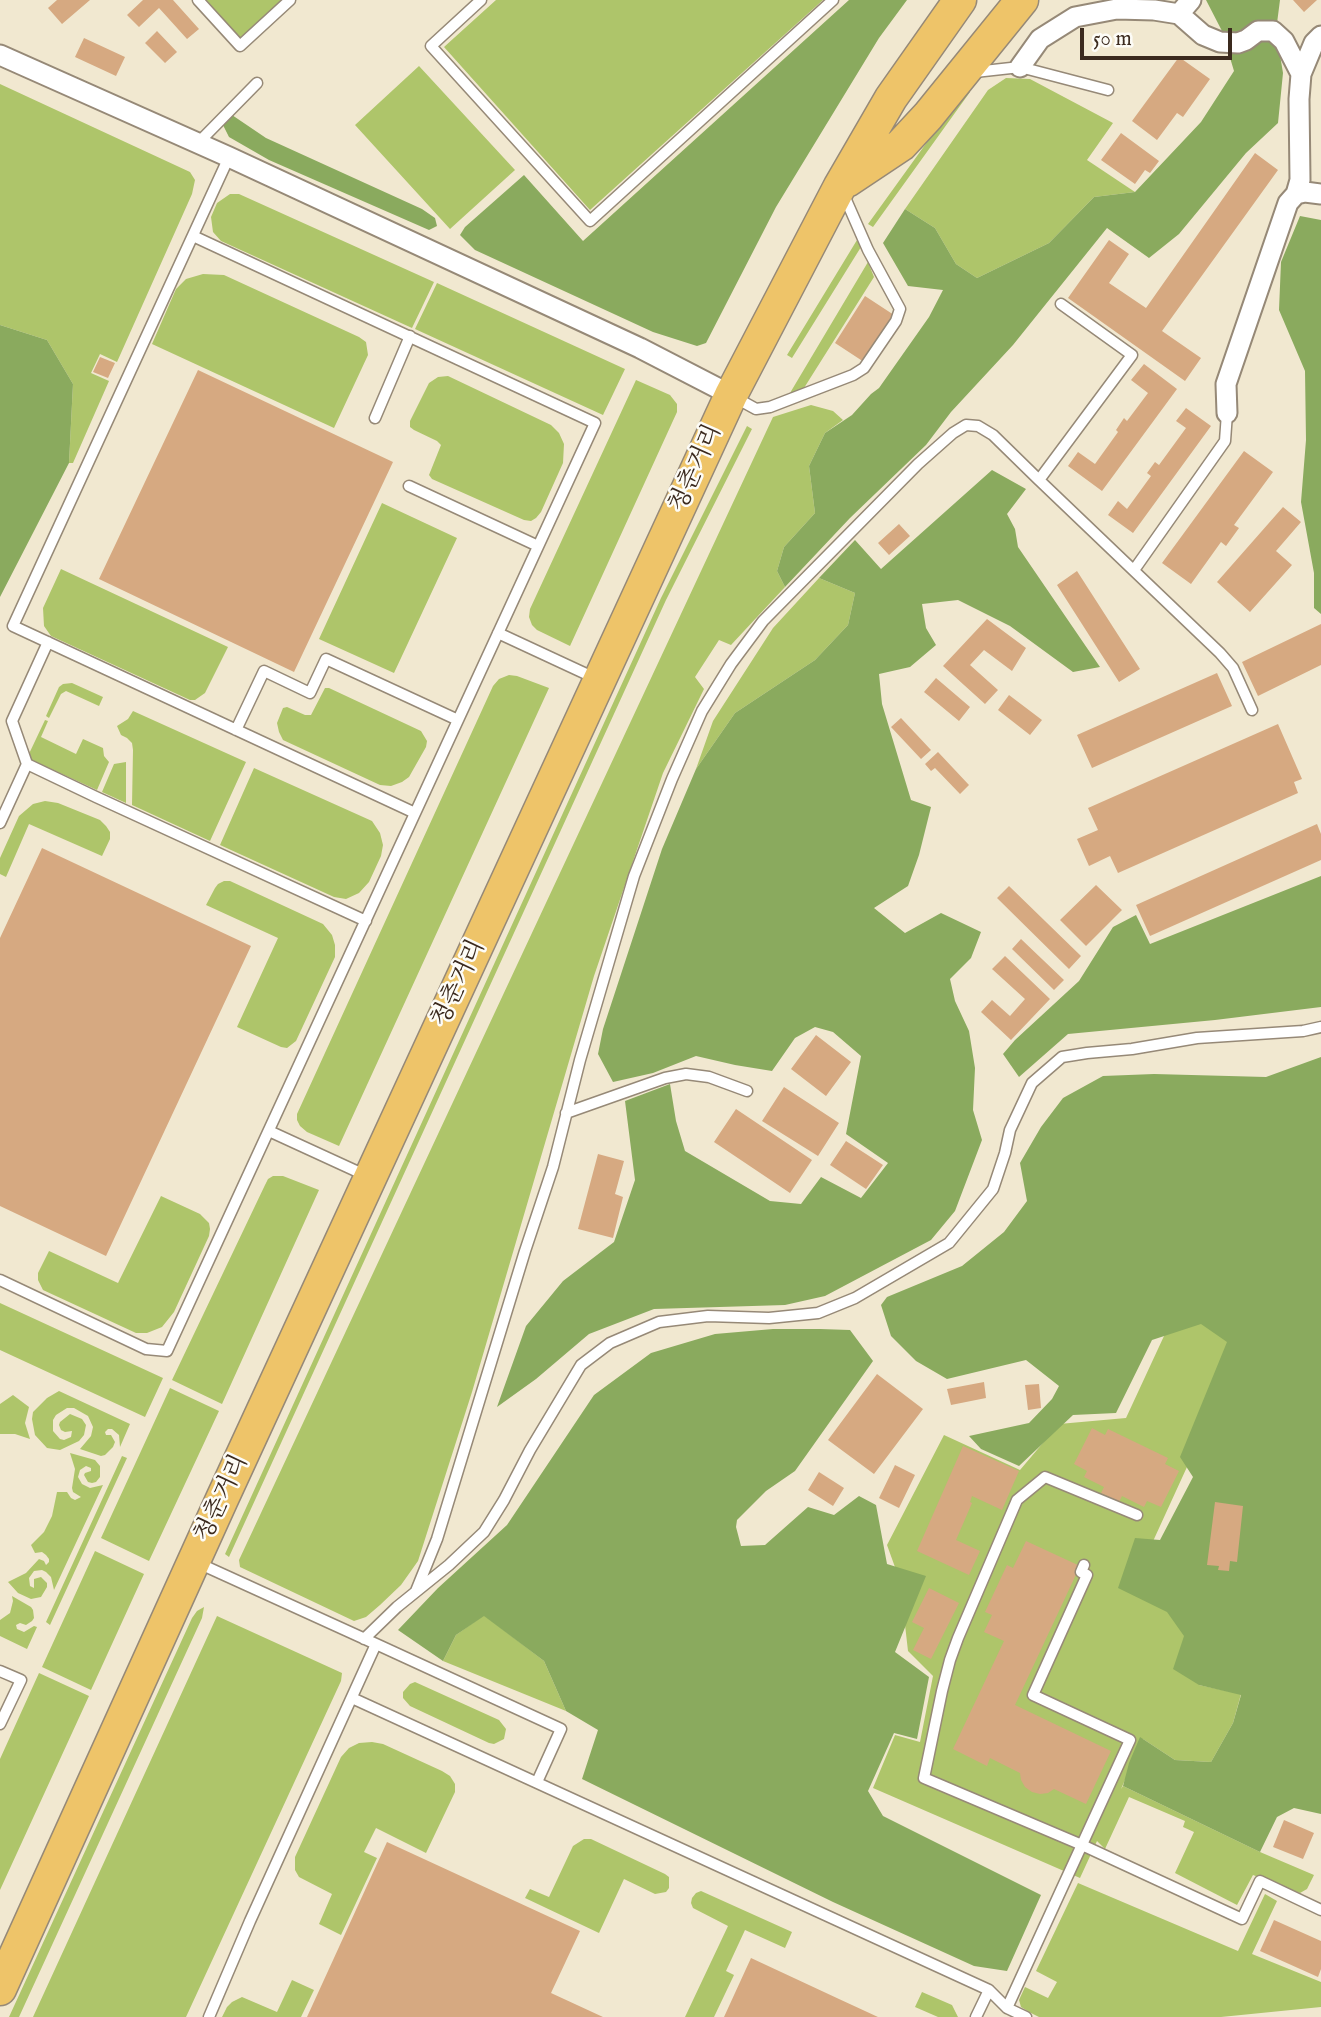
<!DOCTYPE html>
<html>
<head>
<meta charset="utf-8">
<style>
  body { margin:0 }
  #map { position:relative; width:1321px; height:2017px; overflow:hidden; background:#f1e8d0; font-family:"IM FELL English",serif }
  canvas { display:block }
  .scale { position:absolute; left:1080px; top:28px; width:152px; height:32px; box-sizing:border-box; border:4px solid #3b2a1e; border-top:0; padding-left:9px; font-size:21px; line-height:24px; white-space:nowrap; color:#3b2a1e; -webkit-text-stroke:5px #fdfcf7; paint-order:stroke }
</style>
</head>
<body>
<div id="map">
<canvas width="1321" height="2017"></canvas>
<div class="scale">50 m</div>
</div>
<script>
const c = document.querySelector('canvas').getContext('2d');
c.lineJoin = 'round';
function paint(path, color) { c.fillStyle = color; c.fill(path, 'evenodd'); }
const toPath = rows => new Path2D(rows.map(r => 'M' + r).join(''));
function stroke(path, color, width, dash) { c.strokeStyle = color; c.lineWidth = width; c.lineCap = dash ? 'butt' : 'round'; c.setLineDash(dash || []); c.stroke(path); }
function drawText(font, color, halo, rows, align = 'center') {
  c.font = font + ' "IM FELL English","Noto Serif KR",serif'; c.lineWidth = 5; c.setLineDash([]); c.textBaseline = 'middle'; c.strokeStyle = halo; c.fillStyle = color; for (const [text, x, y, turn = 0] of rows) {
    c.save(); c.translate(x, y); c.rotate((+turn || 0) * Math.PI / 180); c.textAlign = isNaN(turn) ? turn : align; if (halo) c.strokeText(text, 0, 0); c.fillText(text, 0, 0); c.restore();
  }
}
const green = toPath([
  [206,0,282,0,240,38],
  [496,0,823,0,590,210,444,47],
  [419,66,515,170,450,229,355,125],
  [1006,78,1030,79,1113,123,1087,160,1135,192,1094,197,1049,243,977,278,956,264,935,228,905,209,988,90],
  [0,84,190,172,195,180,192,194,117,362,100,354,91,373,109,381,73,463,69,463,73,384,47,340,0,325],
  [966,88,970,92,873,227,868,224],
  [230,194,239,194,434,282,412,328,221,241,213,232,211,217,217,203],
  [857,240,861,247,792,358,787,355],
  [868,262,874,277,804,388,790,393],
  [203,274,224,275,359,337,366,342,368,355,334,428,152,344,176,289,186,279],
  [437,283,625,369,603,415,415,329],
  [448,376,551,425,559,433,564,444,563,463,541,512,536,518,531,521,524,520,432,479,429,475,441,445,437,441,414,430,410,427,410,421,429,383,438,377],
  [636,380,670,395,677,404,677,412,570,646,537,630,532,625,529,617,530,609],
  [811,405,833,411,843,420,825,433,809,466,815,513,784,547,777,571,785,587,731,645,719,640,695,677,704,689,663,773,594,976,472,1392,418,1561,401,1585,380,1605,366,1617,354,1621,240,1567,239,1560,773,417],
  [747,426,752,429,666,600,229,1557,225,1554,661,598],
  [382,503,457,538,394,673,319,639],
  [61,569,228,647,205,693,195,700,190,700,51,636,44,626,43,608],
  [819,578,855,593,848,625,815,660,735,713,696,769,713,721,773,628],
  [509,675,517,676,549,688,339,1146,307,1132,300,1126,297,1120,297,1114,493,686,499,679],
  [72,683,103,697,99,706,66,691,61,694,49,718,46,716,59,687,63,684],
  [325,688,329,688,421,731,427,741,426,747,409,777,402,782,391,786,380,785,283,740,279,732,277,723,283,708,287,707,305,715,311,715],
  [133,711,246,762,210,841,132,805,133,750,132,743,127,738,121,735,117,726,128,719],
  [45,720,48,721,41,737,76,754,83,739,103,748,104,756,109,762,97,790,27,758],
  [126,762,126,803,102,792,114,764],
  [254,768,372,821,380,833,383,845,381,856,369,882,359,893,346,899,334,897,220,845],
  [45,801,58,803,100,820,106,826,110,832,110,839,102,856,29,824,6,877,0,874,0,858,19,816,33,804],
  [224,881,230,881,323,924,332,935,335,945,335,957,296,1041,287,1048,281,1047,237,1027,278,938,206,905,215,888,218,884],
  [273,1176,283,1176,319,1190,222,1404,172,1380,265,1185,268,1179],
  [161,1196,200,1214,209,1223,210,1229,209,1236,174,1312,162,1327,147,1333,136,1333,43,1290,38,1280,38,1273,49,1251,118,1283],
  [1183,1295,1251,1327,1133,1585,1200,1616,1199,1685,1241,1694,1233,1723,1211,1762,1175,1760,1143,1739,1121,1789,1123,1786,1260,1852,1314,1875,1307,1889,1300,1893,1253,1875,1237,1905,1175,1873,1194,1832,1183,1827,1185,1821,1129,1797,1105,1849,1097,1841,1080,1878,873,1788,895,1735,920,1742,933,1676,908,1651,900,1581,887,1545,944,1435,1020,1470,1059,1424,1126,1418],
  [0,1303,163,1378,145,1417,0,1350],
  [170,1388,219,1411,149,1561,101,1538],
  [59,1391,130,1424,120,1447,119,1435,112,1429,108,1429,105,1432,106,1435,111,1435,115,1442,113,1447,105,1455,101,1456,80,1449,91,1436,93,1427,88,1416,74,1408,67,1408,56,1415,53,1420,53,1431,60,1439,64,1440,71,1437,72,1431,65,1432,61,1430,59,1425,60,1422,70,1414,82,1419,86,1425,84,1435,79,1441,60,1450,47,1448,35,1435,32,1419,33,1412,47,1398],
  [13,1395,29,1407,25,1423,30,1439,15,1434,0,1434,0,1404],
  [70,1453,95,1460,100,1466,100,1477,96,1482,92,1483,88,1482,84,1475,85,1473,91,1471,91,1468,86,1466,80,1470,78,1477,82,1484,90,1488,103,1485,54,1590,51,1577,46,1572,42,1570,34,1571,29,1578,30,1586,34,1588,34,1579,41,1577,47,1583,47,1587,41,1597,31,1599,18,1593,8,1582,26,1573,39,1559,44,1561,46,1565,49,1562,49,1559,46,1555,42,1552,35,1553,31,1545,44,1532,52,1516,57,1492,67,1492,71,1498,75,1500,81,1497,73,1492,72,1488,75,1469],
  [122,1456,127,1458,50,1625,46,1622],
  [95,1551,144,1574,91,1690,42,1667],
  [12,1596,31,1607,33,1610,34,1618,32,1621,26,1625,20,1623,16,1625,17,1629,24,1632,34,1626,37,1627,27,1649,0,1636,0,1620,10,1613,13,1601],
  [204,1607,202,1618,19,2017,9,2017,192,1618,197,1611],
  [484,1615,544,1661,566,1711,443,1661,456,1635],
  [217,1616,342,1673,341,1681,186,2017,33,2017],
  [39,1673,89,1696,0,1890,0,1759],
  [415,1682,499,1720,506,1729,504,1739,494,1744,489,1743,410,1706,403,1698,403,1692,410,1684],
  [372,1742,383,1744,442,1771,450,1776,455,1784,455,1792,426,1853,376,1828,364,1852,377,1858,341,1935,319,1924,332,1894,299,1877,295,1870,295,1857,341,1757,349,1748,359,1743],
  [584,1839,591,1839,665,1874,669,1877,669,1888,666,1892,655,1894,624,1879,599,1933,525,1898,530,1889,549,1897,573,1846],
  [1078,1883,1238,1951,1265,1894,1277,1901,1252,1954,1321,1982,1321,2007,1221,2017,1039,2017,1031,2013,1021,2007,1019,2000,1025,1987,1048,1998,1057,1982,1036,1971],
  [701,1891,792,1932,785,1948,745,1930,726,1971,734,1975,714,2017,685,2017,728,1926,693,1908,691,1903,692,1898,696,1893],
  [292,1980,314,1990,301,2017,222,2017,227,2007,232,2002,242,1997,277,2012],
  [922,1992,952,2005,958,2017,938,2017,915,2007]
]);
const forest = toPath([
  [849,0,907,0,879,38,776,207,706,343,697,346,653,332,475,250,460,235,465,227,524,175,583,241],
  [1206,0,1280,0,1276,31,1283,73,1278,123,1246,153,1179,234,1149,258,1107,228,1013,345,951,412,926,445,850,518,785,587,777,571,784,547,815,513,809,466,825,433,852,415,871,394,879,388,929,317,943,290,908,286,883,243,905,209,935,228,956,264,977,278,1049,243,1094,197,1135,192,1201,122,1234,71,1222,31],
  [232,115,266,138,422,209,435,218,437,226,429,230,269,160,229,137,223,125],
  [1300,216,1321,220,1321,614,1314,608,1314,573,1301,502,1306,440,1305,371,1279,310,1281,262],
  [0,325,47,340,73,384,69,463,0,597],
  [992,470,1026,489,1007,514,1015,529,1018,547,1100,667,1073,672,1010,626,958,600,922,604,926,628,936,645,910,667,879,674,882,704,911,800,931,807,919,855,908,886,874,908,905,933,941,913,981,932,971,958,950,979,955,1001,969,1031,975,1068,973,1110,982,1140,955,1211,931,1240,825,1296,785,1305,654,1309,589,1334,536,1379,497,1407,526,1326,563,1281,614,1242,635,1180,625,1101,670,1084,676,1121,685,1151,770,1201,801,1204,821,1177,861,1198,888,1163,846,1134,861,1056,833,1032,815,1027,795,1038,772,1071,735,1065,696,1056,653,1073,613,1082,598,1054,603,1029,662,849,696,769,735,713,815,660,848,625,855,593,819,578,855,540,881,569],
  [1321,876,1321,1007,1215,1020,1068,1034,1019,1077,1003,1054,1015,1040,1079,981,1113,927,1136,915,1150,944],
  [1321,1057,1321,1814,1294,1808,1277,1817,1260,1852,1123,1786,1129,1763,1140,1737,1175,1760,1211,1762,1233,1723,1241,1695,1199,1685,1173,1669,1184,1636,1167,1612,1118,1588,1135,1538,1160,1540,1193,1477,1180,1457,1227,1342,1201,1324,1152,1340,1116,1413,1073,1415,1019,1466,981,1449,969,1436,1029,1423,1052,1399,1059,1386,1026,1360,947,1379,916,1361,891,1336,881,1305,887,1297,962,1266,1004,1232,1027,1201,1020,1163,1041,1127,1063,1098,1103,1076,1154,1074,1266,1077],
  [773,1329,820,1329,850,1330,873,1361,795,1471,766,1491,737,1520,736,1527,741,1546,765,1545,808,1507,834,1515,859,1496,876,1505,887,1564,926,1576,895,1652,929,1677,917,1739,894,1733,868,1791,883,1816,1041,1895,1007,1971,974,1966,833,1902,582,1779,598,1730,566,1711,544,1661,484,1616,456,1635,443,1661,398,1630,438,1588,507,1525,594,1395,651,1353,715,1334]
]);
const building = toPath([
  [57,0,90,0,62,24,48,8],
  [143,0,173,0,199,29,187,39,159,8,139,27,127,15],
  [1293,0,1317,0,1304,12],
  [157,31,177,52,165,63,145,43],
  [84,38,125,57,116,76,75,57],
  [1179,57,1210,79,1183,117,1177,113,1157,140,1132,121],
  [1121,133,1159,161,1150,173,1145,170,1135,184,1101,160],
  [1255,153,1278,170,1162,331,1201,358,1185,381,1068,298,1109,240,1129,254,1109,283,1146,308],
  [865,296,894,315,864,362,835,343],
  [100,357,115,363,108,378,93,372],
  [1144,364,1177,389,1102,491,1068,466,1078,452,1095,464,1118,432,1116,430,1124,418,1127,421,1148,393,1131,380],
  [198,370,393,462,294,672,99,579],
  [1186,408,1211,426,1133,533,1108,515,1118,501,1127,509,1151,476,1147,473,1155,462,1159,465,1186,428,1176,421],
  [1244,451,1273,472,1234,525,1239,528,1226,546,1221,542,1191,584,1162,563],
  [1283,507,1301,522,1276,551,1292,565,1250,612,1217,582],
  [899,524,910,536,889,555,878,543],
  [1077,571,1140,669,1119,682,1057,585],
  [987,619,1026,648,1012,671,984,650,970,665,998,690,985,704,943,666],
  [1321,624,1321,665,1258,696,1242,662],
  [1217,673,1232,706,1092,768,1077,735],
  [936,678,970,707,959,721,924,692],
  [1009,695,1042,720,1030,735,998,710],
  [901,718,931,750,921,759,891,727],
  [1278,724,1302,779,1294,782,1298,793,1118,873,1110,856,1089,866,1077,839,1098,830,1088,808],
  [938,752,969,785,960,794,935,768,931,771,925,764],
  [1317,824,1321,834,1321,860,1150,936,1136,905],
  [42,848,251,946,106,1256,0,1206,0,938],
  [1096,885,1122,910,1086,946,1060,920],
  [1009,886,1081,956,1069,969,997,898],
  [1021,939,1064,980,1054,990,1012,949],
  [1005,956,1050,999,1011,1040,981,1012,992,1000,1010,1016,1025,999,992,969],
  [816,1035,851,1062,826,1096,791,1069],
  [784,1087,839,1123,818,1156,762,1121],
  [736,1109,812,1160,790,1193,714,1142],
  [846,1141,883,1165,866,1189,830,1165],
  [598,1154,624,1161,615,1194,623,1197,613,1238,578,1229],
  [877,1374,923,1409,874,1474,828,1440],
  [984,1382,986,1398,951,1405,947,1389],
  [1039,1384,1041,1408,1028,1410,1025,1385],
  [1092,1428,1105,1435,1108,1429,1168,1458,1165,1464,1179,1471,1161,1507,1147,1501,1144,1507,1122,1496,1119,1502,1101,1493,1104,1487,1084,1477,1087,1471,1074,1464],
  [963,1446,1019,1471,1002,1510,972,1496,970,1502,972,1503,956,1540,980,1551,969,1575,917,1551],
  [895,1465,915,1475,899,1508,879,1498],
  [819,1472,844,1488,833,1506,808,1490],
  [1215,1502,1243,1506,1237,1562,1230,1561,1229,1571,1218,1570,1219,1566,1207,1565],
  [1026,1541,1080,1566,1015,1705,1111,1751,1086,1804,1054,1789,1048,1793,1040,1794,1032,1792,1025,1787,1021,1780,1020,1773,990,1758,987,1766,953,1749,1004,1641,984,1632,992,1615,985,1612,1007,1565,1013,1568],
  [929,1588,959,1603,931,1659,913,1650,924,1628,912,1622],
  [1284,1820,1314,1833,1303,1859,1273,1847],
  [387,1842,580,1931,551,1993,603,2017,307,2017],
  [1274,1920,1321,1941,1321,1969,1318,1977,1260,1951],
  [751,1958,839,1999,878,2017,724,2017]
]);
const lane = toPath([
  [198,0,240,46,290,0],
  [481,0,431,46,590,221,833,0],
  [975,72,1020,67,1108,90],
  [198,143,257,83],
  [229,157,13,626,415,813],
  [736,398,756,409,770,407,853,375,864,368,896,321,900,309,868,250,843,193],
  [375,418,410,336],
  [1039,480,1220,653,1233,668,1252,710],
  [409,486,538,546],
  [1134,570,1225,441,1227,413],
  [498,633,597,679],
  [48,642,12,721,27,764,96,797,366,921],
  [236,730,264,671,310,693,326,659,458,720],
  [0,823,27,764],
  [566,1113,665,1078,686,1074,709,1077,747,1091],
  [269,1131,367,1176],
  [0,1280,146,1349,167,1351,595,423,193,236],
  [1137,1515,1045,1477,1017,1500,958,1638,950,1660,942,1691,924,1778,1082,1845,1242,1919,1260,1881,1321,1910],
  [198,1563,376,1644,250,1921,209,2017],
  [416,1591,437,1539,525,1251,553,1167,580,1060,634,876,672,779,702,711,731,664,763,621,918,464,953,433,966,425,978,426,993,435,1039,480,1132,355,1061,304],
  [364,1639,397,1607,449,1565,484,1532,504,1500,530,1450,581,1365,610,1343,659,1322,708,1316,769,1318,818,1313,855,1298,949,1243,993,1189,1005,1153,1010,1130,1032,1083,1062,1057,1087,1053,1132,1049,1197,1038,1303,1031,1321,1027],
  [376,1644,561,1729,537,1782],
  [0,1671,21,1680,0,1724],
  [352,1698,989,1990,976,2017],
  [989,1990,1007,2008,1026,2017],
  [1007,2008,1130,1740,1033,1695,1087,1575,1081,1572,1084,1565]
]);
const street = toPath([
  [1179,14,1203,35,1220,42,1238,43,1246,40,1258,31,1273,31,1284,41,1301,74],
  [0,55,229,157,640,348,731,395],
  [1020,67,1040,39,1075,17,1117,9,1154,10,1179,14,1191,0],
  [1296,194,1300,180,1299,99,1301,74,1314,43,1321,36],
  [1227,413,1226,384,1288,203,1296,194,1305,192,1321,194]
]);
const primary = toPath([
  [847,181,901,145,928,116,1022,0],
  [0,1989,222,1499,731,395,840,186,891,98,960,0]
]);
const streetNames = [
  ["청춘거리",697,469,-66],
  ["청춘거리",460,984,-65],
  ["청춘거리",223,1499,-65]
];
paint(green, '#aec56a');
paint(forest, '#8aaa5e');
paint(building, '#d6a981');
stroke(lane, '#968977', 13);
stroke(street, '#968977', 23);
stroke(primary, '#968977', 35);
stroke(lane, '#fff', 10);
stroke(street, '#fff', 19);
stroke(primary, '#eec469', 32);
drawText('24px', '#3b2a1e', '#fdfcf7', streetNames);
</script>
</body>
</html>
